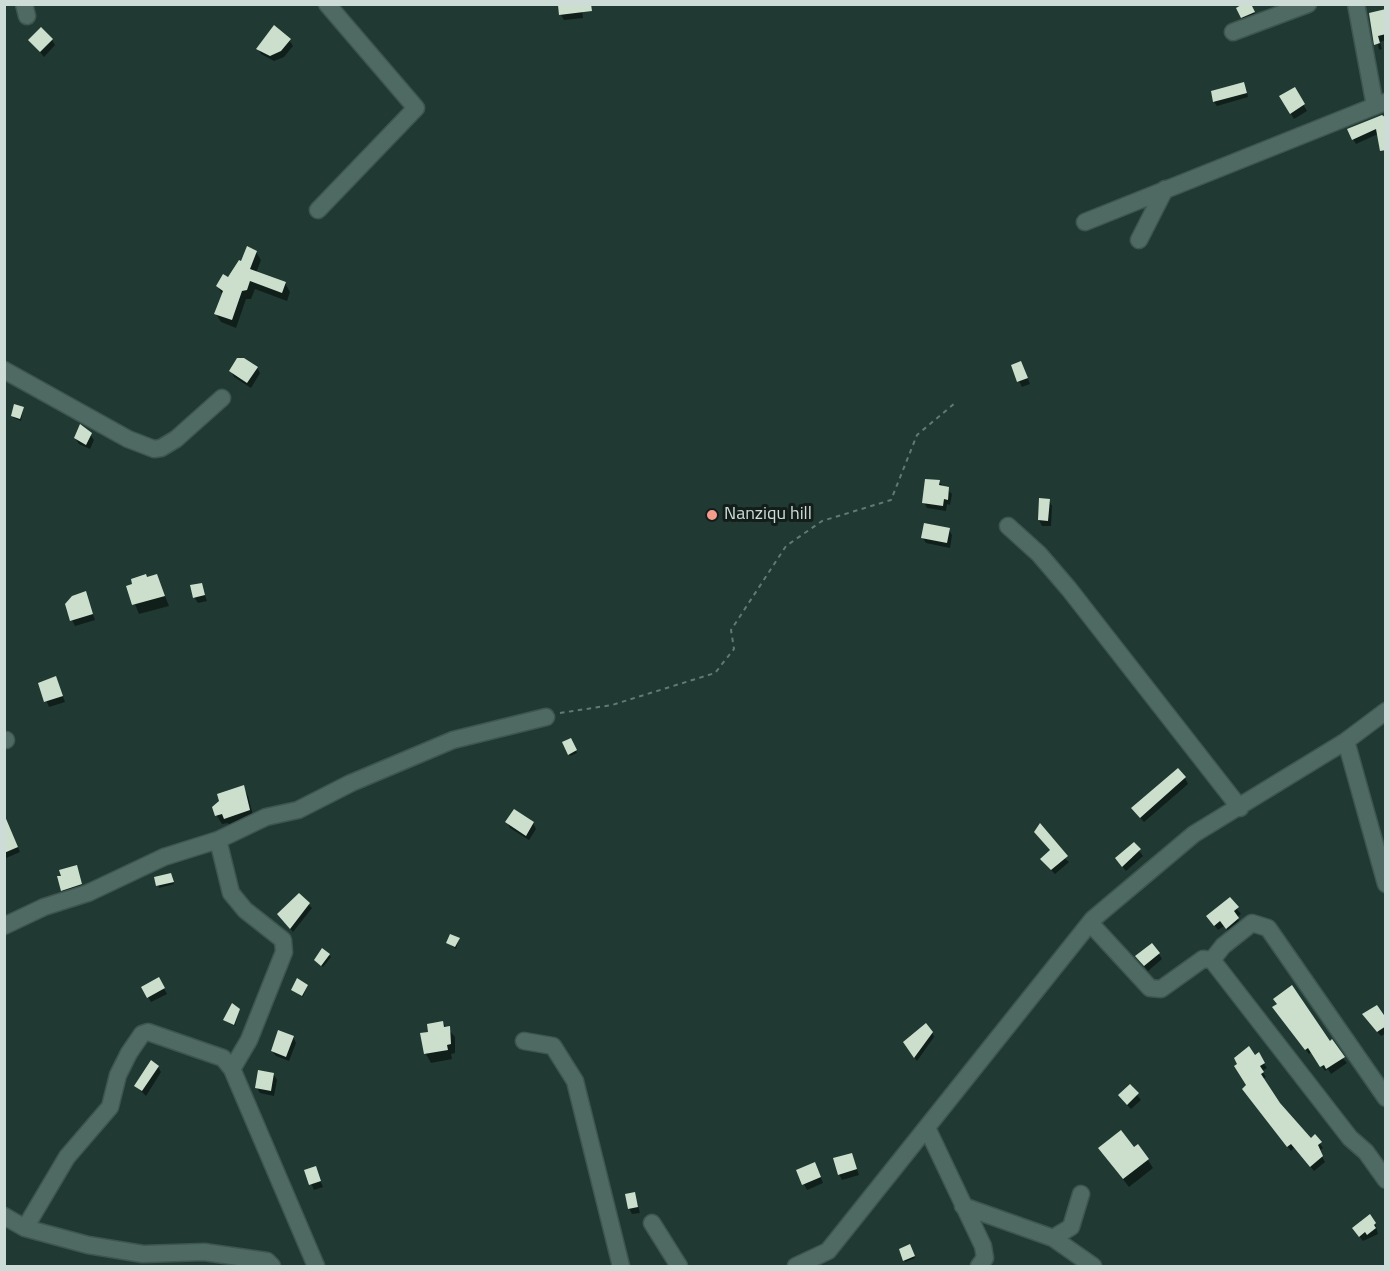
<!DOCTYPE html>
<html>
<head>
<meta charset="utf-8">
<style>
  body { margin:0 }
  #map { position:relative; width:1390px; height:1271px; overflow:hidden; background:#203a33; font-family:"Titillium Web",sans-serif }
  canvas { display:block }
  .frame { position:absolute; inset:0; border:6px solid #cddcd7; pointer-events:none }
</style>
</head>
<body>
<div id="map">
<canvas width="1390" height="1271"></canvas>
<div class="frame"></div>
</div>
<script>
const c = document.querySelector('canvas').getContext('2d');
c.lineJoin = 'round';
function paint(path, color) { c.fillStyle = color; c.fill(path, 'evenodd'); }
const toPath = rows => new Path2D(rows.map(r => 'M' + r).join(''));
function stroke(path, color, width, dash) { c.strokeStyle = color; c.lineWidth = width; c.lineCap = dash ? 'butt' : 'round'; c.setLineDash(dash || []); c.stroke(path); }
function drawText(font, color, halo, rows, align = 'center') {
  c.font = font + ' "Titillium Web",sans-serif'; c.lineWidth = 6; c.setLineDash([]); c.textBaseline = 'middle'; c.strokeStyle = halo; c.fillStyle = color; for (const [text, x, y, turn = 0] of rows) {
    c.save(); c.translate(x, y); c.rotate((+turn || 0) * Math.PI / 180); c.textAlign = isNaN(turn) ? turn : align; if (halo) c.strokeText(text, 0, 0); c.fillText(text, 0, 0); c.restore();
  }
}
const shadow = toPath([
  [1250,4,1257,18,1245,23,1238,9],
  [582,10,583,18,564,20,561,15],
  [1386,10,1386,40,1380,42,1382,49,1379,50,1371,14],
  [30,40,52,40,55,45,44,57],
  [289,40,293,46,284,57,274,61,261,54,258,49],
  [1246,88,1248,97,1217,106,1214,102,1212,92],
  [1294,89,1307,111,1294,119,1281,97],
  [1381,116,1378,134,1356,144,1353,139],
  [256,252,261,260,256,273,285,283,290,292,287,301,255,289,251,299,246,299,236,328,221,322,216,314,223,295,217,286],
  [257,368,260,373,251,388,234,377,231,371],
  [1024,369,1030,384,1022,387,1019,381],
  [23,409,21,421,14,418,12,416],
  [90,434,94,440,90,449,79,444,75,438],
  [939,482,952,494,950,505,947,504,946,511,927,508,924,502],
  [1049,500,1052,506,1051,526,1042,526,1039,520],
  [949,530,952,535,950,548,926,543,922,537],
  [157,576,169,606,139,614,128,587],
  [201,584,207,601,198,603,194,597],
  [85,593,95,620,75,626,72,620],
  [56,678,65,702,49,707,40,684],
  [570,740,577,753,570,756,564,743],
  [1185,778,1188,784,1144,822,1137,814],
  [243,787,248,796,254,819,230,827,228,823,222,824,217,816],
  [507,822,533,823,536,829,529,840,510,828],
  [7,823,20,852,4,859,4,824],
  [1039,837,1069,862,1055,874,1045,864,1051,851],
  [1134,844,1143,856,1126,871,1120,864],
  [76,867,84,890,65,896,62,890],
  [172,877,174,884,159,888,156,878],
  [299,895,312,908,293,932,282,919],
  [1229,899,1241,914,1237,917,1241,924,1230,933,1224,926,1218,930,1208,917],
  [459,939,456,949,448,943],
  [1159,954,1162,959,1148,971,1137,957],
  [329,955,331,957,323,967,315,960],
  [159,979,167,994,151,1002,143,988],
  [307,986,303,997,292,990],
  [239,1010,235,1026,227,1022,225,1019],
  [1277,1013,1329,1043,1347,1063,1331,1074,1328,1069,1325,1071,1312,1052,1309,1054],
  [1367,1020,1386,1021,1386,1033,1381,1036],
  [442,1022,455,1037,455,1053,451,1054,452,1059,431,1063,426,1054,422,1035,430,1033],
  [932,1032,934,1037,917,1061,907,1047],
  [293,1037,296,1043,289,1061,276,1056,272,1051],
  [1258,1055,1267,1068,1262,1071,1266,1077,1263,1079,1279,1104,1311,1140,1315,1137,1323,1148,1319,1151,1325,1162,1314,1171,1294,1148,1291,1151,1247,1094,1254,1057],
  [158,1067,161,1072,146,1096,136,1086],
  [274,1075,277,1080,274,1096,260,1093,257,1088],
  [1130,1086,1141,1100,1131,1109,1123,1101],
  [1134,1149,1148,1160,1153,1168,1129,1187,1106,1157],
  [852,1155,859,1175,842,1180,839,1174],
  [315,1168,323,1187,314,1190,306,1171],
  [818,1170,823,1183,807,1190,804,1184],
  [634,1193,640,1213,632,1214,629,1208],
  [1375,1223,1378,1234,1363,1241,1357,1234],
  [909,1246,915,1258,905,1262,904,1260]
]);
const building = toPath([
  [563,4,591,4,592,11,559,15,558,5],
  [1243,4,1251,4,1255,12,1241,18,1236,8],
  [1386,9,1386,34,1378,36,1380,43,1374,45,1369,13],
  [274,25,291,39,281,51,270,56,256,49],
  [41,27,53,39,40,52,28,40],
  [1244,82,1247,93,1213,102,1211,91],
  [1295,87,1305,104,1290,114,1279,96],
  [1382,115,1386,118,1386,150,1380,151,1376,129,1352,140,1347,129],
  [247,246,257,251,250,269,286,282,282,293,250,281,247,290,242,291,232,320,214,314,223,291,216,286,223,274,228,277,239,260,241,261],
  [237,358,244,358,258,367,247,383,229,371],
  [1021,361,1028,378,1017,382,1011,365],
  [14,404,24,407,20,419,11,416],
  [80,424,92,433,86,445,74,438],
  [925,479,940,480,939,485,949,487,948,500,944,499,943,506,922,503],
  [1039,498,1050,499,1048,521,1038,520],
  [924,523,950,528,947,543,921,538],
  [146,574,147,577,157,574,165,596,132,605,126,586,132,584,131,579],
  [202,583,205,595,193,598,190,585],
  [86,591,93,614,70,621,65,604,72,596],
  [56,676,63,696,44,702,38,683],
  [571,738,577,750,568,755,562,742],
  [1178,768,1186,777,1140,818,1131,808],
  [244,785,250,810,224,819,222,814,215,816,212,807,219,801,217,794],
  [514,809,534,822,526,836,505,822],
  [4,814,18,847,4,853],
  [1040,823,1068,856,1051,870,1040,859,1050,850,1034,832],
  [1134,842,1141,849,1122,867,1115,858],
  [77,865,82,884,61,891,57,876,61,876,59,870],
  [171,873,174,882,156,886,154,877],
  [299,893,310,903,290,929,277,914],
  [1230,897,1239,907,1234,911,1239,918,1226,929,1220,921,1214,926,1206,916],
  [450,934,460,938,455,947,446,943],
  [1152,943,1160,953,1144,966,1135,956],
  [322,948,330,954,321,966,314,960],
  [159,977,165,988,147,998,141,987],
  [297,978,308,985,302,996,291,990],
  [1292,985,1330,1041,1332,1039,1345,1057,1326,1069,1324,1065,1320,1067,1308,1048,1305,1050,1272,1007,1277,1004,1273,999],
  [232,1003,240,1009,234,1025,223,1020],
  [1377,1005,1386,1018,1386,1026,1377,1032,1362,1014],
  [443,1021,444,1027,450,1026,451,1044,447,1045,448,1050,424,1054,420,1033,428,1032,427,1024],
  [926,1023,933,1032,914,1058,903,1042],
  [278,1030,294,1036,286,1057,271,1051],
  [1249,1046,1255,1055,1259,1052,1265,1063,1260,1066,1264,1072,1261,1074,1280,1103,1311,1138,1315,1134,1322,1142,1318,1145,1323,1156,1310,1167,1291,1144,1287,1147,1242,1089,1246,1085,1234,1066,1237,1064,1234,1058],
  [151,1060,159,1066,142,1091,134,1086],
  [258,1070,274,1073,271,1091,255,1088],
  [1130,1084,1139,1093,1127,1105,1118,1095],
  [1121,1130,1134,1147,1138,1144,1149,1159,1123,1179,1098,1148],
  [852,1153,857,1169,838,1175,833,1158],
  [815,1162,821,1177,802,1185,796,1170],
  [316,1166,321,1181,309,1185,304,1170],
  [635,1192,638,1207,628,1209,625,1194],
  [1370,1214,1376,1223,1374,1225,1376,1228,1367,1235,1365,1232,1359,1237,1352,1228],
  [910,1244,915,1256,903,1261,899,1249]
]);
const path = toPath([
  [560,713,612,705,715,673,734,649,731,630,786,546,822,521,891,500,917,435,955,403]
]);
const minor = toPath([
  [24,4,27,16],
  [1356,4,1375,106,1385,102],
  [1233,32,1308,4],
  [318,210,416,108,327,4],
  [1085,222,1375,106],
  [1139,240,1165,189],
  [4,370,128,439,154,449,161,448,176,439,222,398],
  [1008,526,1039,554,1069,589,1240,808],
  [4,740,6,740],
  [1346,741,1386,884],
  [218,840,231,893,245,910,283,940,284,952,249,1040,232,1069],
  [1090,923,1150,988,1161,989,1203,959,1212,960,1350,1138,1366,1152,1386,1180],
  [4,926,44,907,88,893,164,857,218,840,266,817,298,810,351,783,453,740,546,717],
  [1212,960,1223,946,1252,923,1268,928,1386,1098],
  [524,1041,553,1046,575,1081,621,1266],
  [927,1128,983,1246,985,1258,979,1266],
  [963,1206,1053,1238,1071,1227,1081,1194],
  [4,1216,25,1228,88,1245,143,1254,204,1252,267,1261,272,1266],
  [652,1223,679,1266],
  [25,1228,67,1157,110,1107,118,1075,129,1053,142,1034,148,1032,223,1058,232,1069,316,1266],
  [1053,1238,1093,1266],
  [796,1266,828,1251,1093,919,1194,834,1346,741,1386,711]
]);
const markers = [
  [712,515,6,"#f49d8d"]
];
const poiNames = [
  ["Nanziqu hill",724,515]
];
paint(shadow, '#0007');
paint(building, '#cbdfcc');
stroke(minor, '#3e5550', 19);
stroke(path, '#637972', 2, [4.5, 4.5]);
stroke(minor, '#4f6a63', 16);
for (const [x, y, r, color] of markers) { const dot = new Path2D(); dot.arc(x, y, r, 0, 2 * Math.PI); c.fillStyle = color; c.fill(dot); stroke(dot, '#131e1b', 2); }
drawText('18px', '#cddcd7', '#131e1b', poiNames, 'left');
</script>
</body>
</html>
